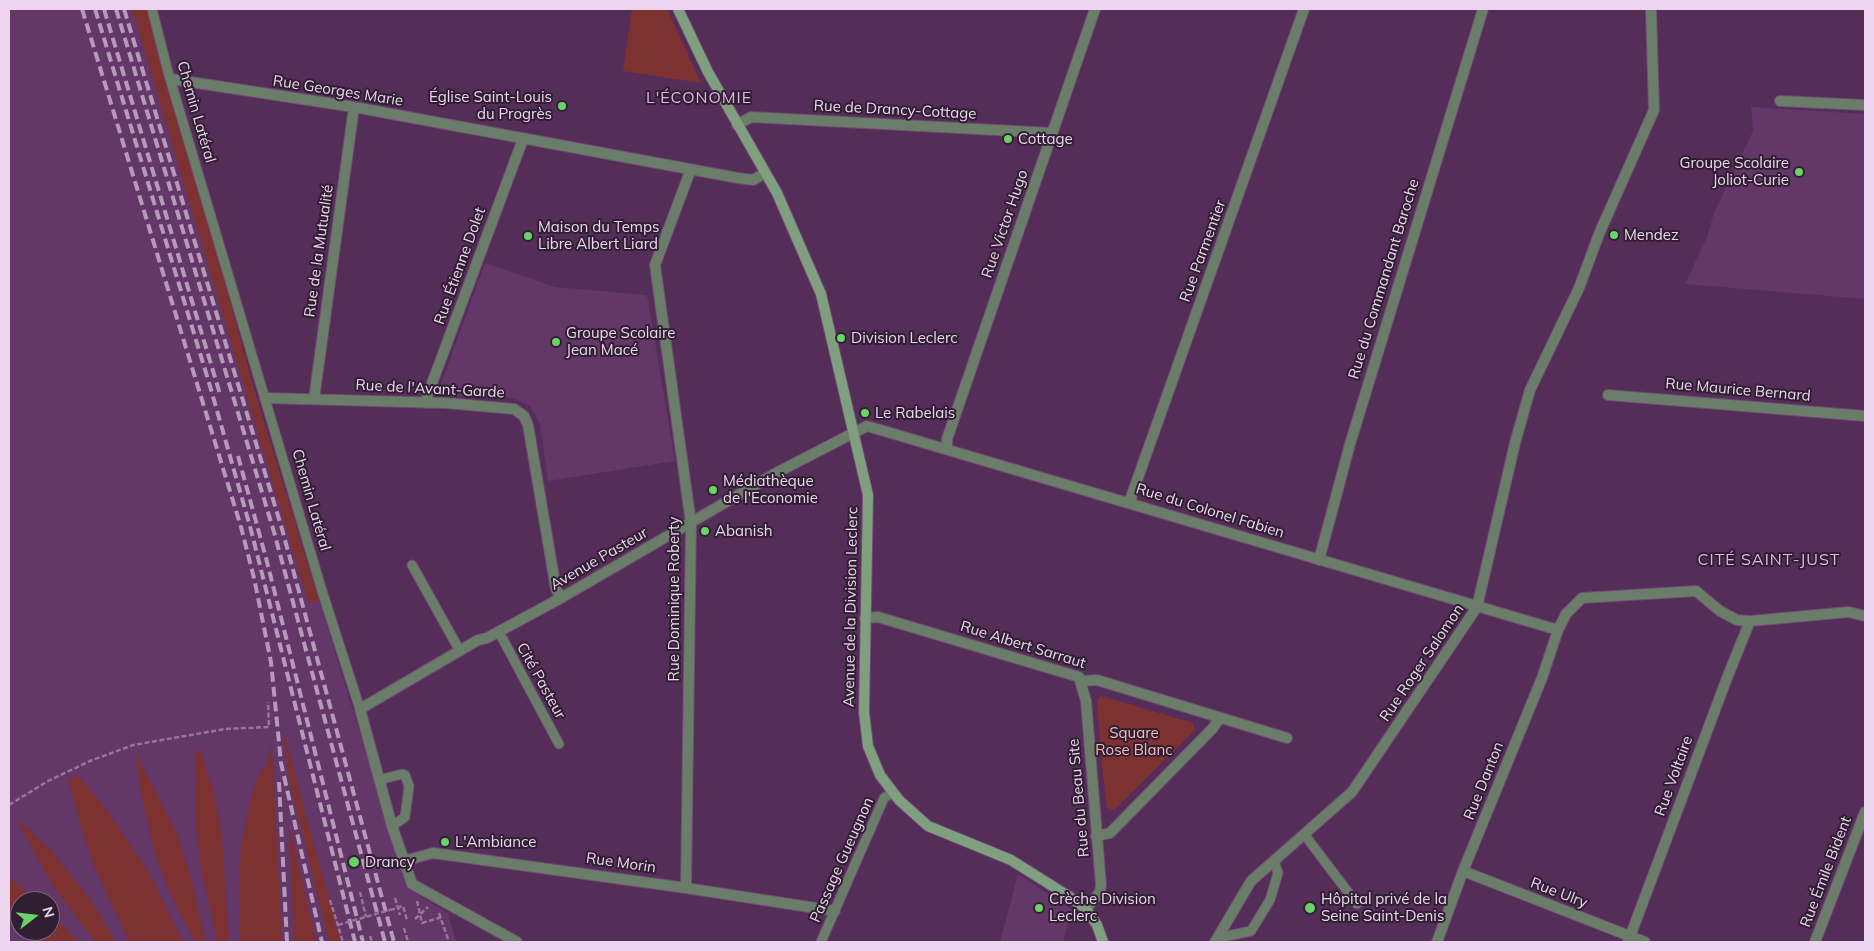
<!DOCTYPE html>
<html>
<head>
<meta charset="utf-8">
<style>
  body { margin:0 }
  #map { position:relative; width:1874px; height:951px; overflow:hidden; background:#552d59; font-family:Mulish,sans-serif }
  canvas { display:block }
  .frame { position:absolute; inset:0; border:10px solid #edd5f0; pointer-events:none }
  .north { position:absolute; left:10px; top:891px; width:50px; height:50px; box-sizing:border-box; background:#301e32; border:1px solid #7c677e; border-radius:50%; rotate:74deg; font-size:14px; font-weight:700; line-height:20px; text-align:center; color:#edd5f0 }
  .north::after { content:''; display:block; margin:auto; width:18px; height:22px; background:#67d465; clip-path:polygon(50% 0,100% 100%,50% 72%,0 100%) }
</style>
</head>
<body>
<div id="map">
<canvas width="1874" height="951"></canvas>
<div class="frame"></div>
<div class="north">N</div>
</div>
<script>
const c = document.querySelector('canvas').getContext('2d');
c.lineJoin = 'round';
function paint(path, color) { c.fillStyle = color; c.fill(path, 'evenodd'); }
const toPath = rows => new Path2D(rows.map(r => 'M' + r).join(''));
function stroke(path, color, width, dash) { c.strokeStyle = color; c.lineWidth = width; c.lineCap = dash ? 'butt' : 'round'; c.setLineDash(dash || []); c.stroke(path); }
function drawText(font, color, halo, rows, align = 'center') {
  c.font = font + ' Mulish,sans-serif'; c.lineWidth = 4; c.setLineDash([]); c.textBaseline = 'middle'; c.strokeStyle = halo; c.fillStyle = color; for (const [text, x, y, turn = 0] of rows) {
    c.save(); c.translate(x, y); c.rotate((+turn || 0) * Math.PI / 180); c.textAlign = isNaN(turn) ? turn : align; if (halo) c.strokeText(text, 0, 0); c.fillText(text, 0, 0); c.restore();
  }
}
const built = toPath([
  [9,9,143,9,169,92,253,386,408,889,448,913,456,942,9,942],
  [20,901,50,901,50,931,20,931],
  [1751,107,1865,114,1865,299,1685,284,1707,237,1714,213,1753,131],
  [485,263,555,287,647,295,675,461,548,481,540,424,530,406,513,398,441,395,439,389],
  [1018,874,1072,910,1063,942,1000,942]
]);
const green = toPath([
  [132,9,151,9,253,386,319,601,308,602],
  [632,9,665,9,668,11,701,83,623,71],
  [1101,696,1193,723,1195,730,1114,810,1107,808,1102,767,1097,700],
  [282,725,303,805,341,942,329,942,289,780],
  [272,744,282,942,240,942,240,853,250,800,260,772,266,768],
  [196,749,201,752,215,798,222,839,229,942,217,942,201,867,195,819],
  [135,752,177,834,189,871,206,942,195,942,171,895,155,854,142,799],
  [78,776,106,809,148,871,183,942,129,942,94,866,83,834,68,779],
  [15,817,53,852,91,901,116,942,95,942,53,886],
  [289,826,317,942,294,942],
  [9,877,36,901,20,901,20,921,9,907],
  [50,913,62,924,78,942,42,942,30,931,50,931]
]);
const path = toPath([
  [9,805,48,781,90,761,133,745,225,729,269,727,268,702],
  [360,892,366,917],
  [395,898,400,915],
  [330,900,343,942],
  [417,901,422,923,442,917],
  [397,908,403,906,407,920],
  [393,909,395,909],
  [439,913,449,942],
  [415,919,428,907],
  [404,928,408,942],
  [370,936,372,942]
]);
const lane = toPath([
  [152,9,168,72,322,591,360,709],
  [412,565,460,651],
  [499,632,559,744],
  [379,780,402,774,405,775,409,786,405,817,392,826],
  [1304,834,1357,904],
  [1218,938,1251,931,1270,900,1278,873,1274,861],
  [821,942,884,798,892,793]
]);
const street = toPath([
  [171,79,354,107,738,178,753,180,765,173],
  [1780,101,1865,105],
  [737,125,751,117,1052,133],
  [1608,395,1865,416],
  [265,398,446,403,514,409,524,416,528,425,556,589,561,598],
  [314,399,354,107],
  [426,403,428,394,523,139],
  [947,449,947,439,1095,9],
  [1129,503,1304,9],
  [1319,560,1350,444,1483,9],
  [865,618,878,617,1079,677,1086,701,1101,885,1100,892,1086,909],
  [1082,681,1097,680,1287,738],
  [1096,836,1110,833,1213,728,1219,719],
  [404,861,433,853,686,888,835,911],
  [1463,871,1645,942],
  [686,888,691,523,655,265,691,169],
  [517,942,412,884,392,826,360,709,478,640,487,638,561,598,776,473,867,426,1558,630],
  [1215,942,1251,881,1352,792,1477,607,1515,443,1530,390,1579,288,1599,234,1654,110,1651,9],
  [1437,942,1463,871,1542,678,1558,630,1566,614,1582,598,1696,591,1720,611,1737,620,1750,621,1849,612,1865,616],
  [1628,942,1727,678,1750,621],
  [1815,942,1865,812]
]);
const secondary = toPath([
  [678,9,708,72,777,193,821,294,868,495,864,712,868,746,880,775,899,800,928,826,1011,860,1073,899,1086,909,1097,925,1103,942]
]);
const rail = toPath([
  [82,9,241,527,254,578,271,662,281,763,322,942],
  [95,9,210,386,251,530,355,942],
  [104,9,220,394],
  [116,9,274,532,385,942],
  [124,9,282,529,394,942],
  [238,456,266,558,363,942],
  [279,782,287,942]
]);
const pathBridge = toPath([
  [338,925,393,909]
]);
const markers = [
  [562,106,5,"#67d465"],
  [1008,139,5,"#67d465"],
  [1799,172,5,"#67d465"],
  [1614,235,5,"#67d465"],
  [528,236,5,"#67d465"],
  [841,338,5,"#67d465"],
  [556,342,5,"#67d465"],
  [865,413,5,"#67d465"],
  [713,490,5,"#67d465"],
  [705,531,5,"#67d465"],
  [445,842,5,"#67d465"],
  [354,862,6,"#67d465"],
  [1039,908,5,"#67d465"],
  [1310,908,6,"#67d465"]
];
const streetNames = [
  ["Rue Georges Marie",338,91,9],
  ["Rue de Drancy-Cottage",895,110,3],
  ["Chemin Latéral",196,112,74],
  ["Rue Victor Hugo",1005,224,-71],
  ["Rue de la Mutualité",319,251,-82],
  ["Rue Parmentier",1203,251,-70],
  ["Rue Étienne Dolet",460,266,-70],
  ["Rue du Commandant Baroche",1384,279,-73],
  ["Rue de l'Avant-Garde",430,389,3],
  ["Rue Maurice Bernard",1738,390,5],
  ["Chemin Latéral",311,500,74],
  ["Rue du Colonel Fabien",1210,511,17],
  ["Avenue Pasteur",599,559,-30],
  ["Rue Dominique Roberty",674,599,-90],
  ["Avenue de la Division Leclerc",851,607,-89],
  ["Rue Albert Sarraut",1023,645,17],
  ["Rue Roger Salomon",1422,663,-56],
  ["Cité Pasteur",541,681,61],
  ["Rue Voltaire",1674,776,-70],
  ["Rue Danton",1484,781,-68],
  ["Rue du Beau Site",1079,798,-95],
  ["Passage Gueugnon",842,860,-66],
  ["Rue Morin",621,863,8],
  ["Rue Émile Bident",1826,872,-69],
  ["Rue Ulry",1559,893,21]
];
const poiNames = [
  ["Église Saint-Louis",552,97,"right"],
  ["du Progrès",552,114,"right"],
  ["Cottage",1018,139],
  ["Groupe Scolaire",1789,163,"right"],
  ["Joliot-Curie",1789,180,"right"],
  ["Maison du Temps",538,227],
  ["Libre Albert Liard",538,244],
  ["Mendez",1624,235],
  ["Groupe Scolaire",566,333],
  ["Jean Macé",566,350],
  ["Division Leclerc",851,338],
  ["Le Rabelais",875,413],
  ["Médiathèque",723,481],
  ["de l'Economie",723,498],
  ["Abanish",715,531],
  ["L'Ambiance",455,842],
  ["Drancy",365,862],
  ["Crèche Division",1049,899],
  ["Leclerc",1049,916],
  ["Hôpital privé de la",1321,899],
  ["Seine Saint-Denis",1321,916]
];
const parkNames = [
  ["Square",1134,733],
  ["Rose Blanc",1134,750]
];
const neighbourhoodNames = [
  ["L'ÉCONOMIE",699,98],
  ["CITÉ SAINT-JUST",1769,560]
];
paint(built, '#633768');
paint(green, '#7d3231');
stroke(lane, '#704b74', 11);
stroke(street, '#704b74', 12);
stroke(secondary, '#704b74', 12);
stroke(path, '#97769a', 2.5, [5, 2.5]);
stroke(lane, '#697d68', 9);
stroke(street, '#697d68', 10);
stroke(secondary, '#809f7e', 10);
stroke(rail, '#b799ba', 4, [10, 5]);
stroke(pathBridge, '#97769a', 2.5, [5, 2.5]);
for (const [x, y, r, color] of markers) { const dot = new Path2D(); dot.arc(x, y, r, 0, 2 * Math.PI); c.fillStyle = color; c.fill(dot); stroke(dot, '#301e32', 2); }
drawText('15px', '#edd5f0', '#301e32', streetNames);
drawText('15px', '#edd5f0', '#301e32', poiNames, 'left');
drawText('15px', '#f4bdb9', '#301e32', parkNames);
c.letterSpacing = '1px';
drawText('16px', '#e4b4e9', '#301e32', neighbourhoodNames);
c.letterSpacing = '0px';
</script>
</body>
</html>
